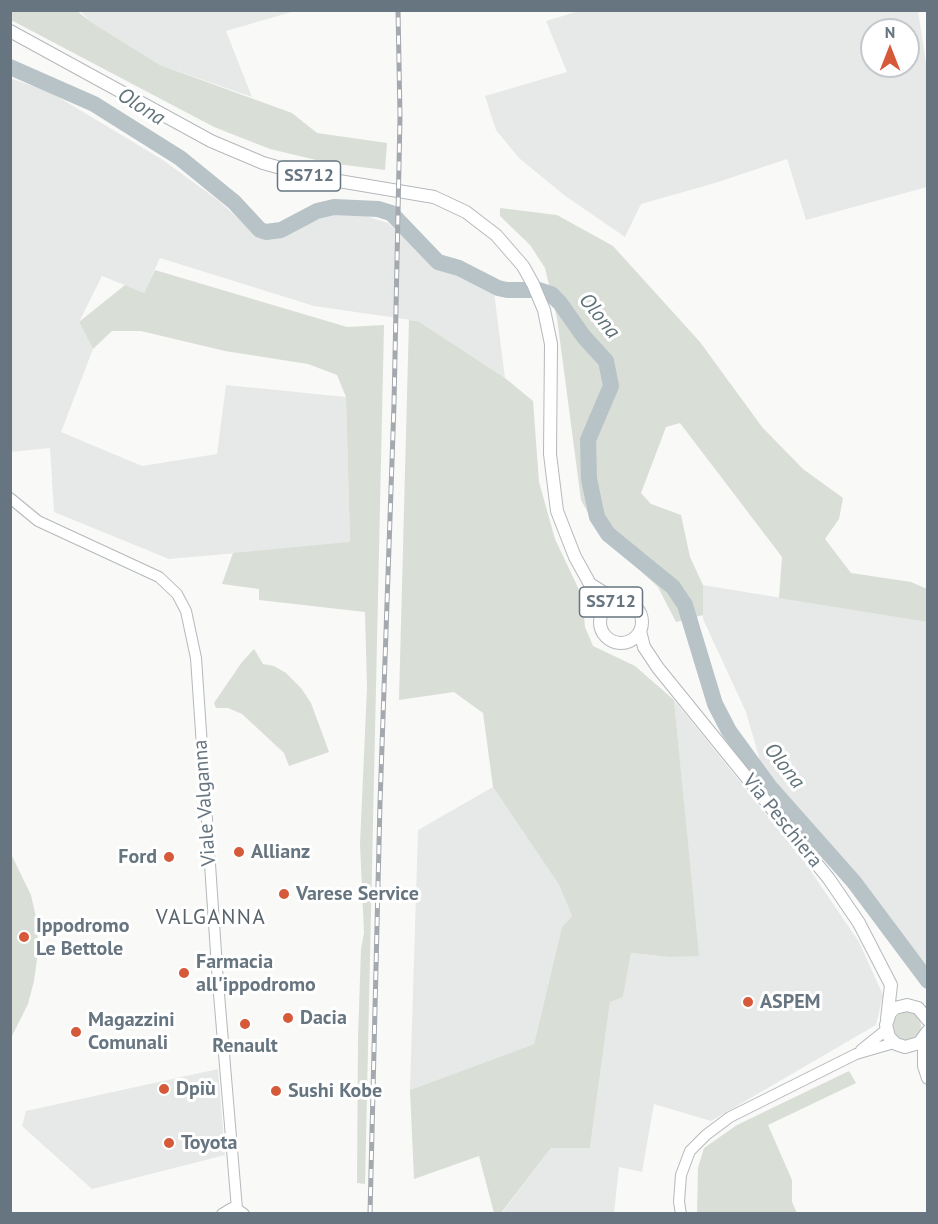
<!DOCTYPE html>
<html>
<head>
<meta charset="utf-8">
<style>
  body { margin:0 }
  #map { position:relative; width:938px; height:1224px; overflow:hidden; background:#f9f9f7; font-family:"PT Sans",sans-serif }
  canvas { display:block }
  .frame { position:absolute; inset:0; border:12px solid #667580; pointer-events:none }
  .north { position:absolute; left:860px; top:18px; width:60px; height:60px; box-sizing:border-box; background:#fff; border:2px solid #c2c8cc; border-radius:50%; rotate:0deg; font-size:16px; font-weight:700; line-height:24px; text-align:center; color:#667580 }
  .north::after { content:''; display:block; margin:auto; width:21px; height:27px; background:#d6593a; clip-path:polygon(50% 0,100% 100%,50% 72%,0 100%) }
</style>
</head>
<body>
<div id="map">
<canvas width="938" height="1224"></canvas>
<div class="frame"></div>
<div class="north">N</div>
</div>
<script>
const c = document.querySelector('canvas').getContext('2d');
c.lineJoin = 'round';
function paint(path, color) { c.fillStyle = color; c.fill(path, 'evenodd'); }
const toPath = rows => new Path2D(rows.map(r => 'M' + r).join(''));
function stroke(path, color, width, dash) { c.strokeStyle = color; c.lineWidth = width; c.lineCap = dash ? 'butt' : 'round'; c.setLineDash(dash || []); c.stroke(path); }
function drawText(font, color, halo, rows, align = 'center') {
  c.font = font + ' "PT Sans",sans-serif'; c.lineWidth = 6; c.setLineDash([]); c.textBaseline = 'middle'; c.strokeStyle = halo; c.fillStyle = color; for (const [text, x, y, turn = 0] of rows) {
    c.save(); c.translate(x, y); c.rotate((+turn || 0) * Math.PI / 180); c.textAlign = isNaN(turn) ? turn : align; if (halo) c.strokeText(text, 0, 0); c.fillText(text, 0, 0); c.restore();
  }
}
const built = toPath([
  [80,11,295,11,226,31,252,97,160,65,91,22],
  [579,11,918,11,928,76,927,187,806,220,787,159,715,183,641,204,625,237,564,195,519,158,496,130,485,96,567,72,546,21],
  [872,30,908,30,908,66,872,66],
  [10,78,50,92,163,160,219,201,255,234,282,236,323,217,353,212,388,223,436,265,494,292,505,378,418,321,314,306,160,258,144,293,102,276,79,322,93,349,61,432,142,466,217,454,226,385,346,397,350,543,169,559,54,512,50,448,11,452],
  [703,585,927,622,927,970,893,922,763,771,746,712,703,619],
  [674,700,804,861,859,942,883,995,876,1025,711,1121,654,1104,642,1172,619,1167,614,1213,501,1214,551,1148,590,1148,610,1002,623,997,631,953,669,957,698,955],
  [493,787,559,885,572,916,562,927,534,1044,410,1090,418,830],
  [218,1069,225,1155,92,1189,22,1126,26,1111]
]);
const green = toPath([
  [10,11,77,11,91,22,160,65,292,113,317,133,387,143,385,170,329,163,270,149,214,127,11,20],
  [500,208,557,215,613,246,700,342,762,427,803,469,843,498,839,519,825,539,851,573,911,582,927,589,927,622,779,598,782,557,680,423,666,427,641,493,651,504,681,515,690,557,703,585,703,615,676,622,658,587,599,533,581,500,557,318,545,268,530,245,500,216],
  [155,270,347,327,384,325,365,1184,357,1183,358,1038,361,949,364,933,360,844,367,688,365,612,259,600,259,589,222,584,233,553,350,542,346,397,337,375,308,364,225,351,141,331,112,331,93,349,79,322,125,285,144,293],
  [409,320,418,321,505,378,533,401,539,482,555,539,582,596,585,627,593,646,635,666,674,700,699,956,669,957,631,953,623,997,610,1002,590,1148,551,1148,501,1213,494,1213,479,1156,414,1179,410,1090,534,1044,562,927,572,916,559,885,493,787,483,713,454,692,399,700],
  [254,649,263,664,274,666,286,673,301,688,311,703,329,752,289,766,284,753,242,714,228,708,216,708,214,703,242,662],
  [11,854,31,895,37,922,38,952,34,981,28,1004,11,1038],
  '893 1026a14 14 0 1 1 28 0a14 14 0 1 1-28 0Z',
  [849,1071,856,1083,768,1125,792,1180,792,1202,797,1213,697,1213,698,1168,704,1148,737,1125]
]);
const river = toPath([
  [10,67,94,104,180,158,234,202,260,230,266,232,281,230,317,211,334,207,378,209,391,213,438,262,459,268,498,288,507,290,539,290,551,294,560,303,584,337,606,361,611,386,588,440,589,479,597,517,608,534,673,587,685,605,715,704,729,731,769,786,854,882,928,981]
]);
const secondary = toPath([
  [10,498,38,521,159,577,177,594,186,611,196,658,218,982,237,1209],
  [861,1050,886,1030],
  [222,1214,232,1208,237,1209,244,1214],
  [681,1214,679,1202,681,1175,690,1151,706,1135,730,1117,856,1054,894,1043]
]);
const primary = toPath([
  [10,31,211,141,263,163,309,176,434,197,466,212,496,235,523,266,533,284,544,310,551,344,550,454,557,511,575,557,590,584,600,616],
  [590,584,617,601],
  '600 622a21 21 0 1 1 42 0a21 21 0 1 1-42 0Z',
  [640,631,644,647,658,668,829,879,859,923,891,985,887,1019],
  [928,1020,918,1008,907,1005,895,1008,890,1013,886,1025,889,1037,896,1044,905,1047,919,1043,928,1031],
  [924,1038,924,1066,928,1078]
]);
const rail = toPath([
  [370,1214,380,803,394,404,400,117,398,10]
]);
const markers = [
  [239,852,6,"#d6593a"],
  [169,857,6,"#d6593a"],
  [284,894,6,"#d6593a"],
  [24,937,6,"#d6593a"],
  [184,973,6,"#d6593a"],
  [748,1002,6,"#d6593a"],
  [288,1018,6,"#d6593a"],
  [245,1024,6,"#d6593a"],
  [76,1032,6,"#d6593a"],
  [164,1089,6,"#d6593a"],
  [276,1091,6,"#d6593a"],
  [169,1143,6,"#d6593a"]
];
const shields = [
  [309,176,63],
  [611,602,63]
];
const shieldNames = [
  ["SS712",309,176],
  ["SS712",611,602]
];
const streetNames = [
  ["Viale Valganna",205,803,-94],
  ["Via Peschiera",782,821,51]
];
const poiNames = [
  ["Allianz",251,852],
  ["Ford",157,857,"right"],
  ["Varese Service",296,894],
  ["Ippodromo",36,926],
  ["Le Bettole",36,949],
  ["Farmacia",196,962],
  ["all'ippodromo",196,985],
  ["ASPEM",760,1002],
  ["Dacia",300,1018],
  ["Magazzini",88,1020],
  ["Comunali",88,1043],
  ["Renault",245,1046,"center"],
  ["Dpiù",176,1089],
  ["Sushi Kobe",288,1091],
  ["Toyota",181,1143]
];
const waterNames = [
  ["Olona",141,107,32],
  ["Olona",599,316,51],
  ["Olona",784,766,52]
];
const neighbourhoodNames = [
  ["VALGANNA",211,918]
];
paint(built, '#e7e8e8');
paint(green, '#d9ded7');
stroke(river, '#b8c3c7', 16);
stroke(secondary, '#b3b9bd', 12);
stroke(primary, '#b4b9bd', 14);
stroke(secondary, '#fff', 10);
stroke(primary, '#fff', 12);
stroke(rail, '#a3a9ae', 5);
stroke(rail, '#fff', 3, [9]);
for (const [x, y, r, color] of markers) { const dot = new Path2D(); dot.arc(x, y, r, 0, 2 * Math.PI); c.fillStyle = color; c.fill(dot); stroke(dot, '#fff', 2); }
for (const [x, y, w] of shields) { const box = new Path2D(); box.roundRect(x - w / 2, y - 15, w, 30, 4.5); c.fillStyle = '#fff'; c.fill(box); stroke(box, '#667580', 1.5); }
drawText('bold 18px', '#667580', null, shieldNames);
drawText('20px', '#667580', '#fff', streetNames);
drawText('bold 20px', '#667580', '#fff', poiNames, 'left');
drawText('italic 21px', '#617479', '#fff', waterNames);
c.letterSpacing = '1.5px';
drawText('21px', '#58636b', '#fff', neighbourhoodNames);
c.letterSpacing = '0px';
</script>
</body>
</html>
